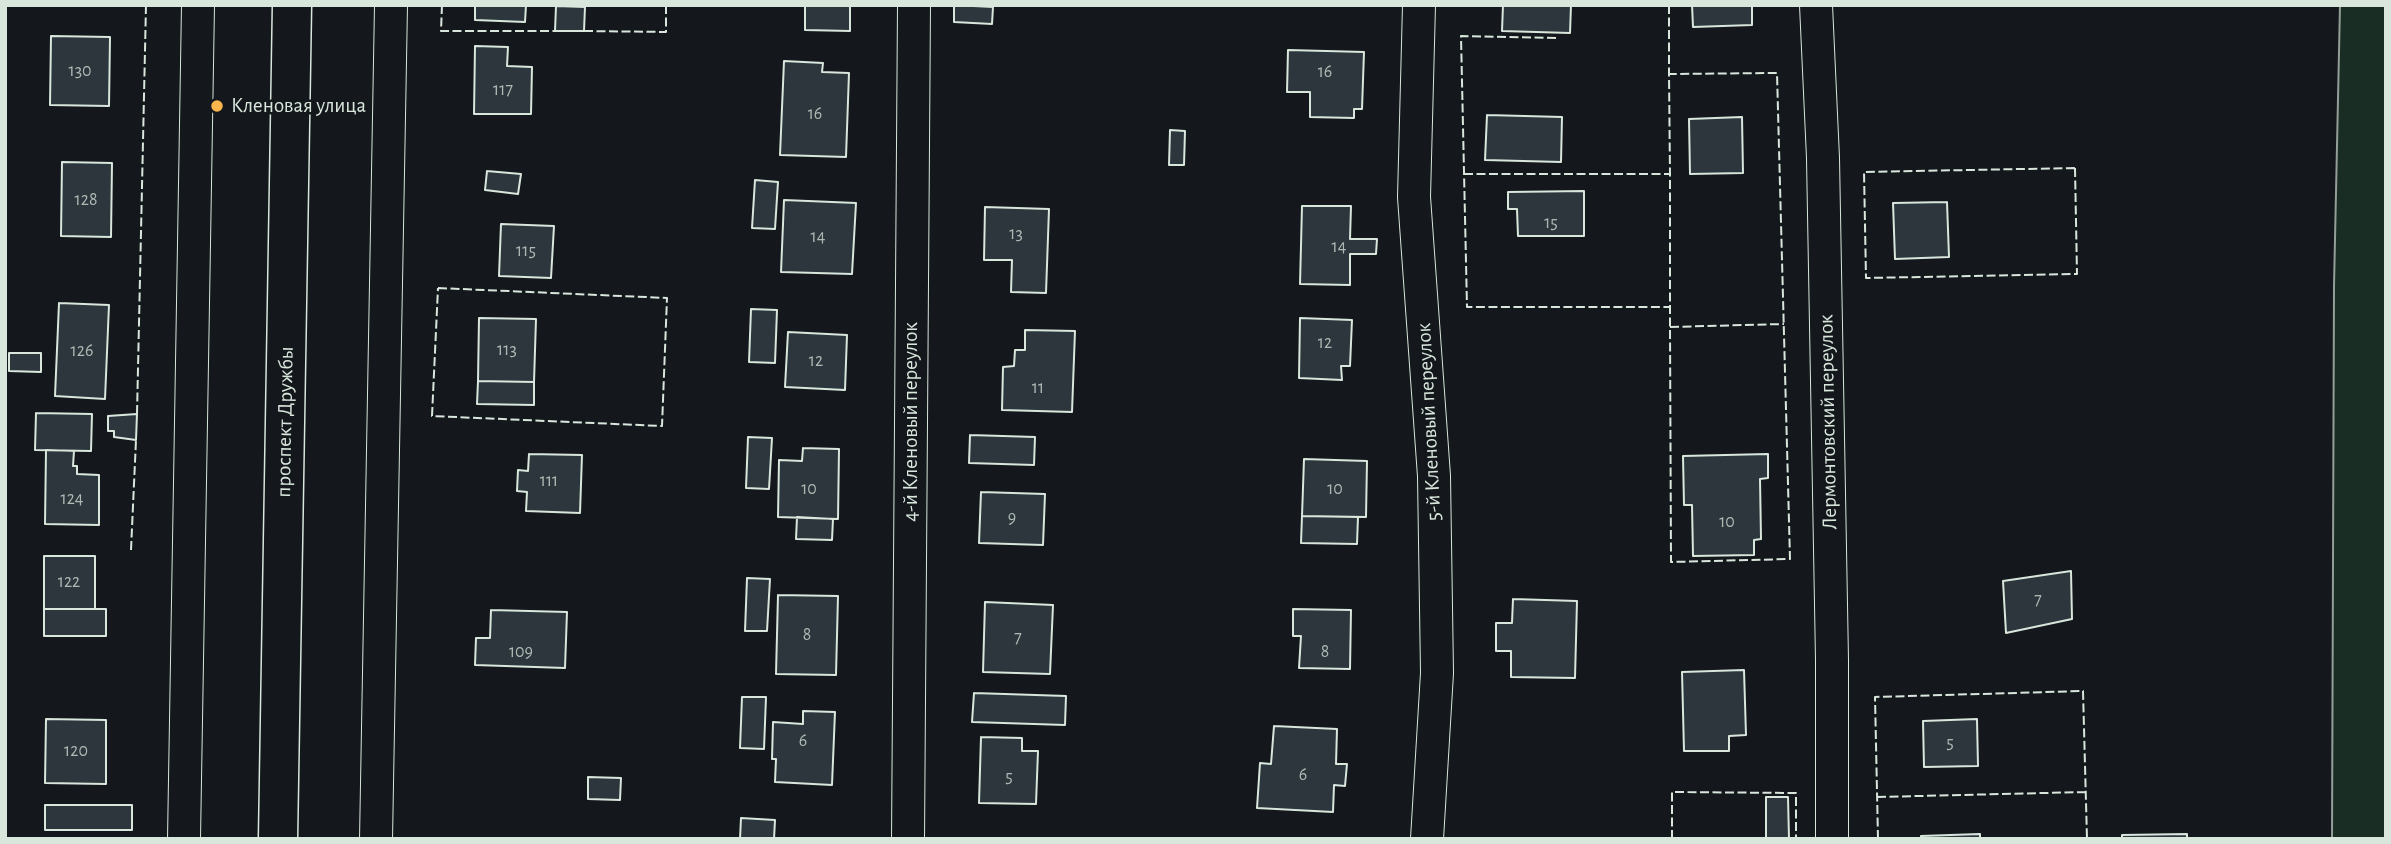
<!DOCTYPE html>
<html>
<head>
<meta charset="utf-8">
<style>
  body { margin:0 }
  #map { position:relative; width:2391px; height:844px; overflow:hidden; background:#14181c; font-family:"Alegreya Sans",sans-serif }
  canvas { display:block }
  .frame { position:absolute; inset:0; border:7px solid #d8e6dc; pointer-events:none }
</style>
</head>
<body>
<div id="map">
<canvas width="2391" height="844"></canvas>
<div class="frame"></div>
</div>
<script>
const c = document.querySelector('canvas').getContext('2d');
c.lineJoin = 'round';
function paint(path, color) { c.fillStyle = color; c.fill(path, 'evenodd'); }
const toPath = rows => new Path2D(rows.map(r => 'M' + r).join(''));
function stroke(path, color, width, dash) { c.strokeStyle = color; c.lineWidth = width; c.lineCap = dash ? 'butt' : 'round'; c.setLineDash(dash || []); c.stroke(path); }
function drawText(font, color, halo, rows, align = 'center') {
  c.font = font + ' "Alegreya Sans",sans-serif'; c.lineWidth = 5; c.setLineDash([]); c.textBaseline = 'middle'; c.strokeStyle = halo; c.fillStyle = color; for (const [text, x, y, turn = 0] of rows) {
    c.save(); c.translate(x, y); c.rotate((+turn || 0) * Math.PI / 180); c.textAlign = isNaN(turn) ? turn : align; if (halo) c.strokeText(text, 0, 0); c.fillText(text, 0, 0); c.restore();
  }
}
const green = toPath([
  [2340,5,2386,5,2386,839,2332,839,2334,286,2340,5]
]);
const building = toPath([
  [475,5,526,5,525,22,475,20,475,5],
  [805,5,850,5,850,31,805,30,805,5],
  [954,5,993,7,992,24,954,22,954,5],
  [1503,5,1571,5,1570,33,1502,31,1503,5],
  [1692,5,1752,5,1752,25,1693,27,1692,5],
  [556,6,585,7,584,31,555,31,556,6],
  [51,36,110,37,109,106,50,105,51,36],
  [475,46,508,47,507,66,532,67,531,114,474,114,475,46],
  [1288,50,1364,52,1362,109,1354,109,1354,118,1310,117,1310,92,1287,92,1288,50],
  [784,61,823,63,822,72,849,73,846,157,780,155,784,61],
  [1487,115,1562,117,1561,162,1485,160,1487,115],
  [1742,117,1743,173,1690,174,1689,119,1742,117],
  [1170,130,1185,131,1184,165,1169,165,1170,130],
  [62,162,112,163,111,237,61,236,62,162],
  [487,171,521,174,518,194,485,190,487,171],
  [755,180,778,182,775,229,752,228,755,180],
  [1584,191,1584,236,1518,236,1517,209,1508,209,1508,192,1584,191],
  [784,200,856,203,852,274,781,272,784,200],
  [1947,202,1949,257,1895,259,1893,203,1947,202],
  [1302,206,1351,206,1350,239,1377,239,1376,254,1350,254,1350,285,1300,284,1302,206],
  [985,207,1049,209,1046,293,1011,292,1012,260,984,260,985,207],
  [501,224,554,226,551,278,499,276,501,224],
  [59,303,109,305,105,399,55,396,59,303],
  [751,309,777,310,775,363,749,362,751,309],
  [479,318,536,319,534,382,478,381,479,318],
  [1300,318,1352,320,1350,366,1341,366,1342,380,1299,378,1300,318],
  [1025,330,1075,331,1072,412,1002,410,1003,367,1014,366,1015,350,1025,350,1025,330],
  [788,332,847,335,845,390,785,387,788,332],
  [9,353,41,353,41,372,9,371,9,353],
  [478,381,534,382,534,405,477,404,478,381],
  [36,413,92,414,91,451,35,450,36,413],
  [137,414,136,440,114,437,114,431,108,431,108,416,137,414],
  [970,435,1035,437,1034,465,969,463,970,435],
  [748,437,772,438,769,489,746,488,748,437],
  [803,448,839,449,838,519,778,517,779,460,802,461,803,448],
  [46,450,74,451,73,466,77,466,77,474,99,475,99,525,45,524,46,450],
  [529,454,582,455,580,513,526,511,527,492,517,491,518,470,528,471,529,454],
  [1768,454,1768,478,1760,479,1761,539,1754,540,1754,555,1693,556,1692,505,1684,505,1683,456,1768,454],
  [1304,459,1367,461,1366,517,1302,516,1304,459],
  [981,492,1045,494,1043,545,979,543,981,492],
  [1302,516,1358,517,1357,544,1301,543,1302,516],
  [797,517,833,519,832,540,796,539,797,517],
  [44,556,95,556,95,609,44,609,44,556],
  [2071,571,2072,619,2006,633,2003,581,2071,571],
  [747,578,770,579,767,631,745,631,747,578],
  [778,595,838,596,836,675,776,674,778,595],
  [1513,599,1577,601,1575,678,1511,677,1511,651,1496,651,1496,623,1512,623,1513,599],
  [985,602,1053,605,1050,674,983,672,985,602],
  [44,609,106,609,106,636,44,636,44,609],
  [1293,609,1351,610,1350,669,1299,668,1301,636,1293,636,1293,609],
  [491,610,567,612,565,668,475,665,476,638,490,638,491,610],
  [1744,670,1746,735,1729,736,1729,751,1684,751,1682,672,1744,670],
  [974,693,1066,696,1065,725,972,722,974,693],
  [742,697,766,697,764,749,740,748,742,697],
  [803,711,835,712,832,785,775,782,776,759,772,759,773,722,803,724,803,711],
  [46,719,106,720,106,784,45,783,46,719],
  [1977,719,1978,766,1924,767,1923,721,1977,719],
  [1274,726,1337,729,1336,764,1347,764,1345,786,1334,785,1333,812,1257,808,1260,763,1271,764,1274,726],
  [981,737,1022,738,1022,751,1038,751,1036,804,979,803,981,737],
  [588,777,621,778,620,800,588,799,588,777],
  [1766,797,1788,797,1789,839,1766,839,1766,797],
  [45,805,132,805,132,830,45,830,45,805],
  [741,818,775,820,774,839,740,839,741,818],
  [1980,834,1980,839,1921,839,1921,836,1980,834],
  [2187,834,2187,839,2122,839,2122,835,2187,834]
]);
const street = toPath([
  [1419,5,1414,197,1434,476,1437,673,1427,839],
  [1816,5,1823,158,1832,660,1832,839],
  [184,839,198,5],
  [376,839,391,5],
  [908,839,914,5]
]);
const secondary = toPath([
  [278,839,292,5]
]);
const fence = toPath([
  [442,5,441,31,555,31],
  [1669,5,1669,74,1670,174,1670,327,1671,562,1790,559,1777,73,1669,74],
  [584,31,666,32,666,5],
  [1556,38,1461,36,1467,307,1670,307],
  [2075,168,2077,274,1866,278,1864,172,2075,168],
  [1464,174,1670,174],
  [438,288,667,298,662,426,432,416,438,288],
  [1670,327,1784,324],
  [137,414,146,5],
  [131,550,136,440],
  [1877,797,2086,792],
  [1672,839,1672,792,1796,793,1796,839],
  [1878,839,1875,697,2083,691,2087,839]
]);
const markers = [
  [217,106,7,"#ffb74d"]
];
const numberNames = [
  ["130",80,71],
  ["16",1325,72],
  ["117",503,90],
  ["16",815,114],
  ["128",86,200],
  ["15",1551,223],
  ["13",1016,234],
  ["14",818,237],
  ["14",1339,247],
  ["115",526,251],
  ["12",1325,343],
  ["113",507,350],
  ["126",82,351],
  ["12",816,361],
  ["11",1038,388],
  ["111",549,481],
  ["10",809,489],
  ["10",1335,489],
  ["124",72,499],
  ["9",1012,518],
  ["10",1727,522],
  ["122",69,582],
  ["7",2038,600],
  ["8",807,635],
  ["7",1018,638],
  ["109",521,652],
  ["8",1325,652],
  ["6",803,741],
  ["5",1950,743],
  ["120",76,751],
  ["6",1303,775],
  ["5",1009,777]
];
const poiNames = [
  ["Кленовая улица",231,106]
];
const streetNames = [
  ["проспект Дружбы",285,422,-89],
  ["4-й Кленовый переулок",911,422,-90],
  ["5-й Кленовый переулок",1429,422,-93],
  ["Лермонтовский переулок",1828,422,-91]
];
paint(green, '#1a2d24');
stroke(green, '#939e99', 2);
paint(building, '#2c363c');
stroke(building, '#d8e6dc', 2);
stroke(street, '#d8e6dc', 34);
stroke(secondary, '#d8e6dc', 41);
stroke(street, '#14181c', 32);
stroke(secondary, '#14181c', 38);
stroke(fence, '#d8e6dc', 2, [9, 3.5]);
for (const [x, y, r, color] of markers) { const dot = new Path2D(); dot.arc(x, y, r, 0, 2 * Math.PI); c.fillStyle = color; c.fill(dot); stroke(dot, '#14181c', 2.5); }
drawText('18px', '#adbab4', null, numberNames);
drawText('21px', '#d8e6dc', '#14181c', poiNames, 'left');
drawText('21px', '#d8e6dc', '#14181c', streetNames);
</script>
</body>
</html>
